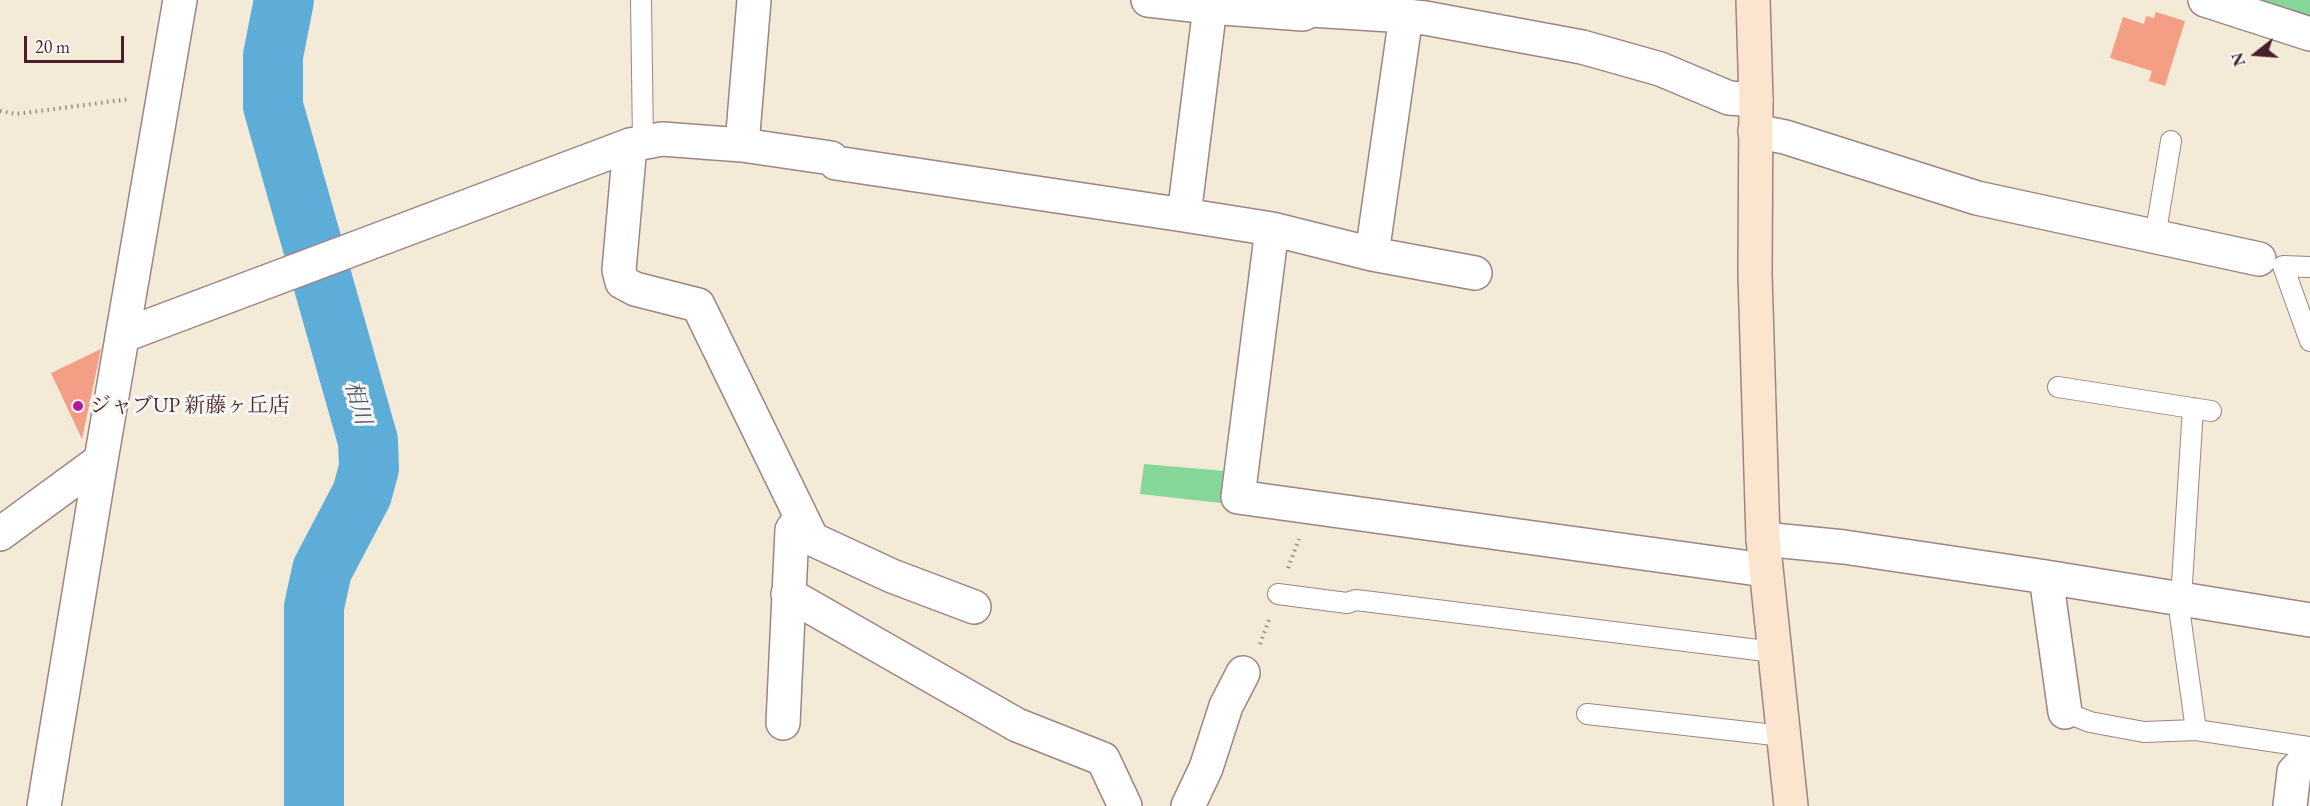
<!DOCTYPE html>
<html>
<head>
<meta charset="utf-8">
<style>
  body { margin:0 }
  #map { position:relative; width:2310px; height:806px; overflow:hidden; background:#f3ead8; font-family:"EB Garamond",serif }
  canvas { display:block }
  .north { position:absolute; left:2226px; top:24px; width:60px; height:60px; -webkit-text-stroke:4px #f6f6f2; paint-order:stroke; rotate:253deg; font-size:16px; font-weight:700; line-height:24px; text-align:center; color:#4a1f2b }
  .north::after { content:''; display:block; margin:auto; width:21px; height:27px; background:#4a1f2b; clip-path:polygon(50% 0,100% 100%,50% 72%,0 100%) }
  .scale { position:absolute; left:24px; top:36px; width:100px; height:27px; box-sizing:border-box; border:3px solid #4a1f2b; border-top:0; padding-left:8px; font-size:18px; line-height:21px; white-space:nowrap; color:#4a1f2b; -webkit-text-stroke:4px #f6f6f2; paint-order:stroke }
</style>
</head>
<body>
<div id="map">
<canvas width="2310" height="806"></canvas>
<div class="north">N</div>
<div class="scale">20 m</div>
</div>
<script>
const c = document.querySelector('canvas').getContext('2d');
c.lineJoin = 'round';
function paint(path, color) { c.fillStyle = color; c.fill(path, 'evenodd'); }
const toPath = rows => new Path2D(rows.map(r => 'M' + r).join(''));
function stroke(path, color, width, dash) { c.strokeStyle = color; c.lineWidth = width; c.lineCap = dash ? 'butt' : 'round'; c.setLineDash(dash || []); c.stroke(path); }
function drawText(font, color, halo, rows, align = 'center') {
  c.font = font + ' "EB Garamond","Noto Serif JP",serif'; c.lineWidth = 6; c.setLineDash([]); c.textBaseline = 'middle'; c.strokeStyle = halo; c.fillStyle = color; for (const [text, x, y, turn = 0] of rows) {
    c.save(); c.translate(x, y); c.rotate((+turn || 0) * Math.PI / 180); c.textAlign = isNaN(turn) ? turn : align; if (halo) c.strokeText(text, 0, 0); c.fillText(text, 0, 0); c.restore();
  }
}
const green = toPath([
  [2259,0,2310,0,2310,17],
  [1144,464,1225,471,1221,503,1140,494]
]);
const river = toPath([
  [284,0,273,56,273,106,368,441,369,468,362,494,322,570,314,607,314,806]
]);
const building = toPath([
  [2156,12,2185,21,2165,86,2149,81,2152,71,2110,58,2123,17,2144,24,2146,16,2154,18],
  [101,349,82,439,51,373]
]);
const path = toPath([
  [0,111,16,114,130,99],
  [1288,568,1299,539],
  [1260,644,1270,617]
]);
const lane = toPath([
  [641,0,643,142],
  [2155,237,2171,141],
  [2310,267,2283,266,2310,341],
  [2058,387,2211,411],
  [2193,408,2180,615,2196,730],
  [1278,594,1347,603,1356,600,1774,652],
  [2065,712,2090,722,2144,732,2196,730,2310,747],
  [1587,714,1783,736]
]);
const street = toPath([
  [1148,0,1210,7],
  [2205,0,2310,34],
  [1755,131,1785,137,1977,198,2259,259],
  [630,145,619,270,622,282,635,289,698,305,812,539,892,576,974,607],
  [742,145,754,0],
  [1184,215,1210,7,1303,14,1311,10,1406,16],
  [1272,229,1238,497,1765,570],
  [1372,254,1475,273],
  [122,336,630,145,662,139,742,145,831,158,836,163,1184,215,1272,229,1372,254,1406,16,1425,18,1582,47,1660,69,1729,98,1756,100],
  [0,534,101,460],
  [1763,539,1844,547,2046,577,2310,620],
  [2046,577,2065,712],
  [788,594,1017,725,1103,759,1125,806],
  [783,723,792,530,801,517],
  [44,806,101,460,180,0],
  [1188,806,1206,768,1226,706,1243,673],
  [2290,806,2294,772,2310,756]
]);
const secondary = toPath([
  [1753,0,1756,100,1755,274,1763,539,1791,806]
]);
const markers = [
  [78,406,6,"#b5179e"]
];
const poiNames = [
  ["ジャブUP 新藤ヶ丘店",90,406]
];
const waterNames = [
  ["相川",357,403,74]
];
paint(green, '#84d799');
stroke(river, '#5eacd8', 60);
paint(building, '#f59e86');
stroke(lane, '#9e8482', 22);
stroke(street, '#9e8482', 36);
stroke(secondary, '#9e8482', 36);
stroke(path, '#9e8482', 4, [1.5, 4.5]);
stroke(lane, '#fff', 20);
stroke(street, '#fff', 33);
stroke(secondary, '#fbe5cf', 33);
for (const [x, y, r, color] of markers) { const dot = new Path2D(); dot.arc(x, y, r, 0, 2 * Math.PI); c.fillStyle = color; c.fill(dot); stroke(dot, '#f6f6f2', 2); }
drawText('21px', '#4a1f2b', '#f6f6f2', poiNames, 'left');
drawText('italic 22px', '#525770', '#f6f6f2', waterNames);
</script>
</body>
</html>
